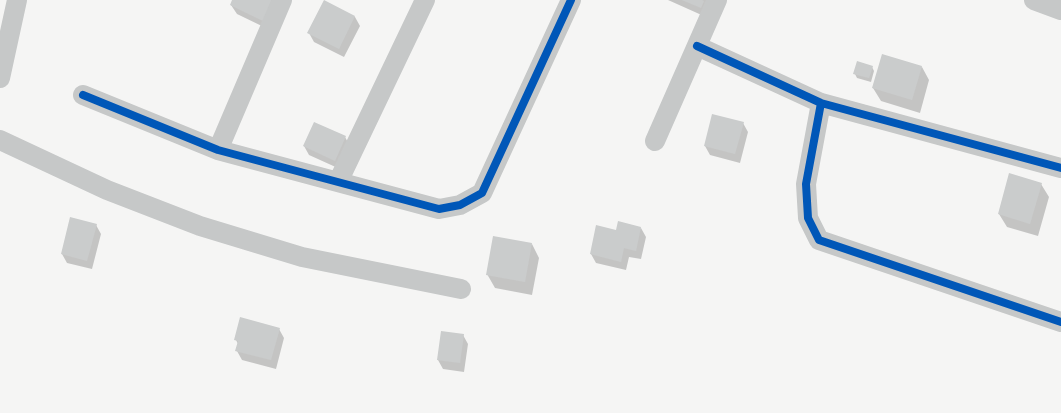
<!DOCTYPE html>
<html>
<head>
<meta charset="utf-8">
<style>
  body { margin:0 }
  canvas { display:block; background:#f5f5f4 }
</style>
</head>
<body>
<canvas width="1061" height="413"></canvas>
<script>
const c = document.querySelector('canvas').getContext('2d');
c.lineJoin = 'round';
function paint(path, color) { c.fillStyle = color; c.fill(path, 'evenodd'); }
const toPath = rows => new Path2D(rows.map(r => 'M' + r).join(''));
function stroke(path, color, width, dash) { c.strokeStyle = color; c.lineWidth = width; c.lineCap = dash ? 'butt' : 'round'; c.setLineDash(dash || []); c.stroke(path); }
const shadow = toPath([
  [234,0,282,0,268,29,237,14,231,5],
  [668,0,708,0,706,17],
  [324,2,355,17,360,26,344,57,314,42,309,33],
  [872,67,874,71,871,82,857,78,855,74],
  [922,67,929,80,920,113,881,101,873,88],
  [743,123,748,132,740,163,710,155,705,146],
  [345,137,350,146,340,169,309,155,304,146],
  [1041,184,1049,197,1038,236,1007,227,999,214],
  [96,225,101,234,92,269,67,263,62,254],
  [641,228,646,237,641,259,629,257,626,270,596,263,591,254],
  [532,244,539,258,532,295,495,288,487,274],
  [279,329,284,338,276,369,242,360,237,351,238,344,236,340],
  [463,335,468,344,464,372,443,369,438,360]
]);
const building = toPath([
  [232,0,273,0,263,21,230,5],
  [324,0,355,16,339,49,307,33],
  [682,0,702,0,704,1,701,8],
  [882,54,922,66,912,100,872,88],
  [857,61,873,66,869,78,853,74],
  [712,114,744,122,735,154,704,146],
  [314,122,346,136,335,161,303,146],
  [1009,173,1042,183,1030,224,998,214],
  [70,217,97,224,87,261,61,254],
  [618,221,641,227,636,251,624,248,621,262,590,254,596,225,616,230],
  [493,236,532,243,525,282,486,275],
  [240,317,280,328,271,360,235,351,238,341,234,340],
  [441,331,464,334,460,363,437,360]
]);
const minor = toPath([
  [1034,0,1061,10],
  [697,46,821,103,1061,168],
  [0,78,17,0],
  [83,95,218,150,439,209,460,205,482,193,571,0],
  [821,103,806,184,808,218,819,240,1061,322],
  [0,140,107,190,200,226,302,257,461,289],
  [655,141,717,0],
  [218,150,282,0],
  [338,182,425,0]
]);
const cycleway = toPath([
  [697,46,821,103,1061,168],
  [83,95,218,150,439,209,460,205,482,193,571,0],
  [821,103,806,184,808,218,819,240,1061,322]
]);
paint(shadow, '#0003');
paint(building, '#cacccc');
stroke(minor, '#c6c8c8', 20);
stroke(cycleway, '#0057b8', 8);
</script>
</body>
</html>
